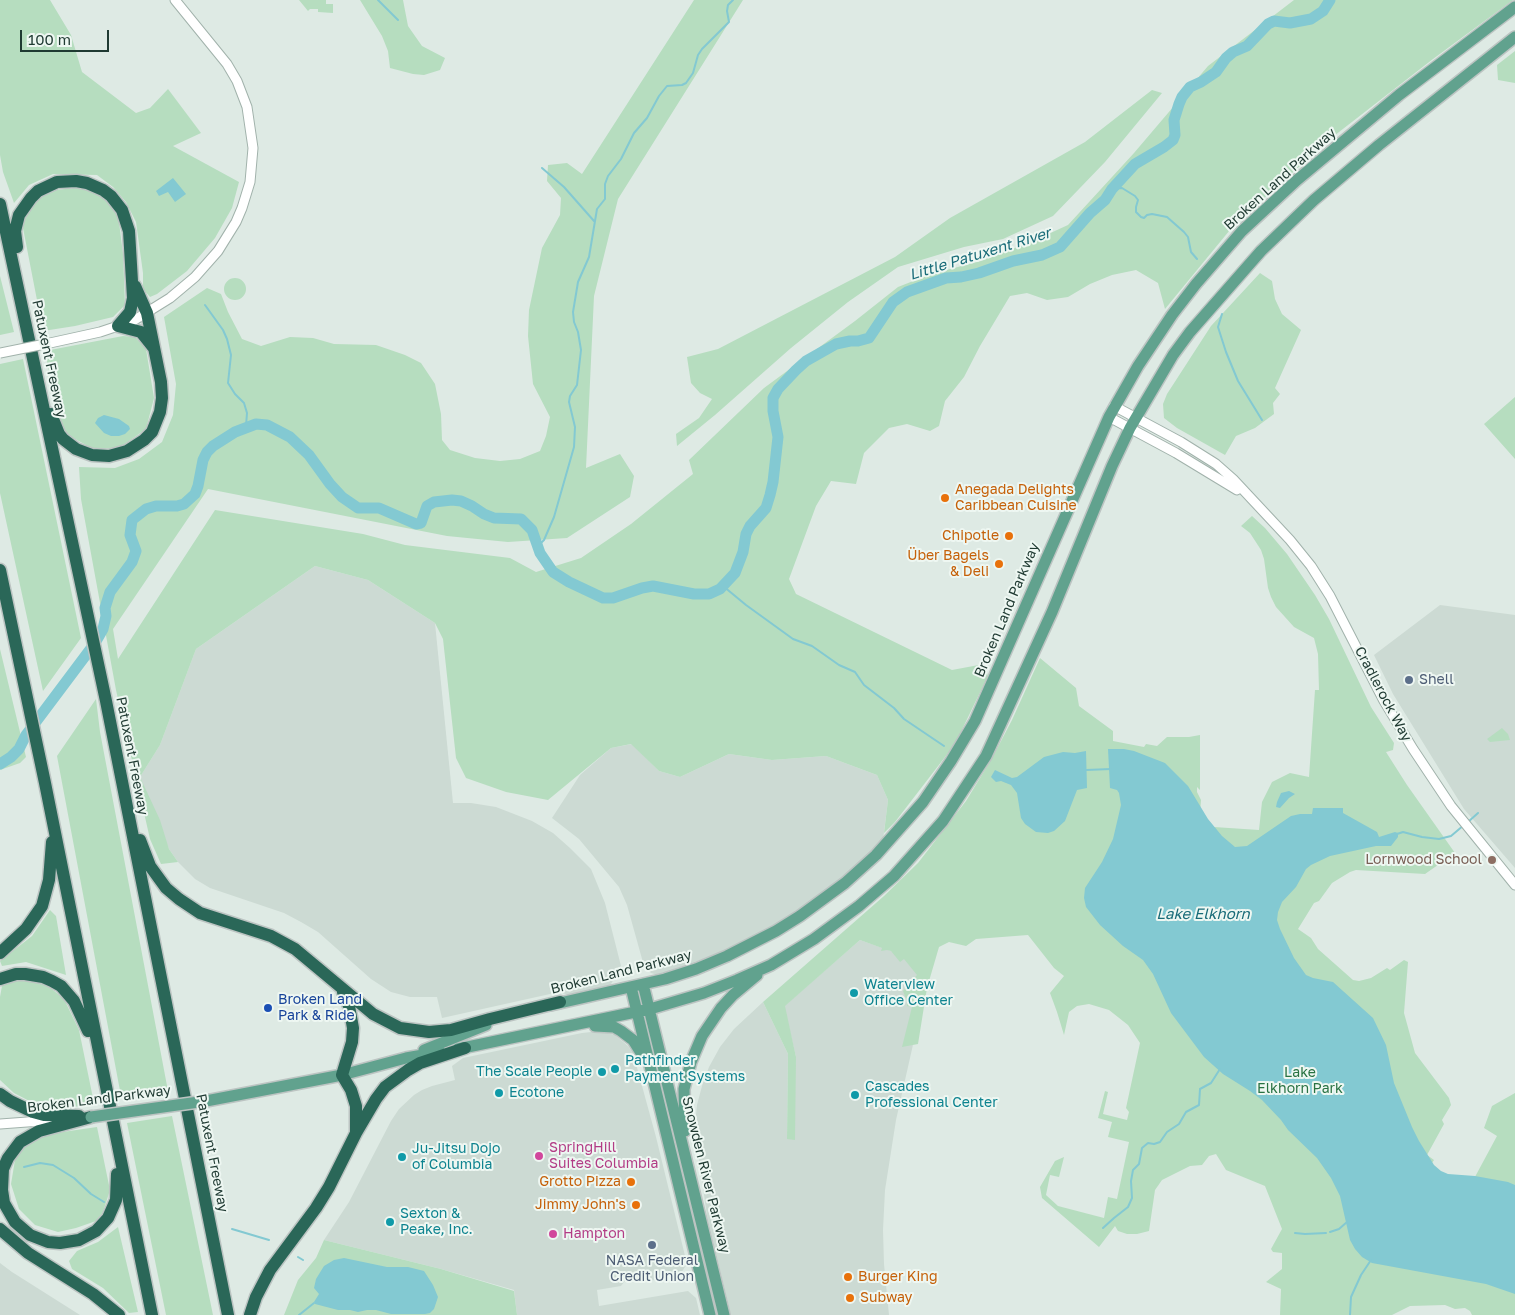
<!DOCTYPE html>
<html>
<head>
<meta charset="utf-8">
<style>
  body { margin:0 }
  #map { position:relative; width:1515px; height:1315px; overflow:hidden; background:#deeae4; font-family:"Golos Text",sans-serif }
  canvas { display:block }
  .scale { position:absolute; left:20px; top:30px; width:89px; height:22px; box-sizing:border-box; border:2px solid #1f3a32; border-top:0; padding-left:6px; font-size:15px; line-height:18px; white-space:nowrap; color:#1f3a32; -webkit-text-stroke:4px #eef7f2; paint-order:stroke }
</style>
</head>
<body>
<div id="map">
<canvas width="1515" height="1315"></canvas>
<div class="scale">100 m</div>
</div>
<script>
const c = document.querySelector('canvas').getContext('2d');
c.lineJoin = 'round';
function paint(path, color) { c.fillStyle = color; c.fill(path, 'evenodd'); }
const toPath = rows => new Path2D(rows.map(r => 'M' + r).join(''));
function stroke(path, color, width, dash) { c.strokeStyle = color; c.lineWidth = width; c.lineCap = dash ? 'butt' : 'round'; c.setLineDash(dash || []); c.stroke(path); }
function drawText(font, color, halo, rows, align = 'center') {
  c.font = font + ' "Golos Text",sans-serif'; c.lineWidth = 4; c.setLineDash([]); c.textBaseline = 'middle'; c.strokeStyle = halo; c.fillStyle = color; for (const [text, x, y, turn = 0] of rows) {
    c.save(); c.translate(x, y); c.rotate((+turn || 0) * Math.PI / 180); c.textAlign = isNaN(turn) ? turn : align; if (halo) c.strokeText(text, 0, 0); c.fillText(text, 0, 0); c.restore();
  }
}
const built = toPath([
  [315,566,368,580,435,623,453,803,471,803,496,807,532,821,553,833,570,848,591,869,605,903,621,966,610,986,569,995,559,992,442,1018,437,997,410,997,391,992,371,979,318,932,301,922,284,913,210,888,195,879,178,862,169,849,140,777,160,745,196,649],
  [1440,605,1515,615,1515,868,1464,809,1393,694,1374,655],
  [632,744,659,771,680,777,729,754,772,760,826,756,877,775,888,800,883,840,842,879,773,927,717,954,658,975,651,973,644,966,627,905,619,887,579,839,552,818,580,775,611,748],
  [860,940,931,965,896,1120,885,1190,883,1230,884,1264,889,1315,731,1315,707,1216,697,1145,695,1125,697,1105,702,1086,709,1067,720,1047,734,1029,763,1002,788,1054,787,1139,796,1057,784,1006],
  [600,1031,615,1035,628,1046,633,1053,656,1137,687,1264,679,1276,643,1282,639,1279,625,1281,621,1286,597,1290,599,1306,688,1291,696,1298,700,1315,517,1315,514,1290,441,1269,324,1240,349,1202,391,1121,399,1109,414,1095,422,1090,432,1086,455,1080,452,1066,463,1058,582,1033],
  [0,1263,12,1272,80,1315,0,1315]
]);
const green = toPath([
  [0,0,50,0,71,35,82,72,136,113,150,108,168,89,201,133,173,146,239,182,232,208,215,238,187,271,157,294,150,297,143,289,143,273,136,222,126,202,113,187,97,175,53,174,29,185,14,203,3,172,0,155],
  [299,0,326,0,326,4,333,4,333,13,318,12,318,9,310,9,308,11],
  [360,0,403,0,408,26,422,46,445,58,440,70,424,75,413,74,390,68,388,51,382,36],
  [694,0,743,0,618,199,594,296,586,468,620,454,634,476,630,497,567,538,508,542,447,536,208,489,113,629,118,659,215,510,363,534,405,545,510,558,536,572,581,558,631,524,693,474,689,460,764,388,855,321,898,287,931,274,981,261,1033,241,1068,225,1134,153,1208,66,1294,0,1513,0,1433,59,1330,139,1234,225,1165,309,1158,283,1136,270,1112,275,1090,284,1068,297,1047,300,1027,293,1010,296,980,346,964,377,945,401,939,426,930,431,907,424,889,428,864,453,856,484,831,481,816,506,789,579,796,594,952,670,984,664,988,676,955,744,895,822,884,833,888,800,877,775,826,756,772,760,729,754,680,777,659,771,631,744,611,748,548,800,506,792,466,778,456,758,443,639,435,623,368,580,315,566,196,649,160,745,140,777,160,820,169,849,178,862,161,864,150,839,116,690,81,499,79,467,115,468,139,459,162,442,173,415,176,384,164,317,207,288,221,294,228,312,242,339,261,346,290,337,313,338,334,344,376,345,405,355,421,363,435,384,441,414,442,440,450,450,475,458,500,461,520,459,540,451,546,436,550,417,533,384,528,336,529,310,542,248,560,215,561,198,547,181,548,165,567,163,582,174],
  [1515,51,1515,83,1498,80,1497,65],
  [1152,90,1162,93,1105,162,1053,216,1003,239,964,247,898,267,848,302,791,348,715,415,677,446,676,434,699,418,712,399,700,393,691,383,687,357,718,349,895,257,950,218,1085,142],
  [81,187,102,194,118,214,123,254,125,305,113,317,75,326,43,331,23,228,25,219,35,203,49,191],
  [1260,273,1272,281,1275,299,1282,314,1301,330,1275,388,1280,394,1273,403,1274,414,1255,428,1236,436,1225,455,1177,428,1164,418,1163,404,1167,394,1211,326],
  [0,276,14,332,0,335],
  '224 289a11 11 0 1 1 22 0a11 11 0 1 1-22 0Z',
  [123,336,135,337,146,349,154,398,146,429,119,448,93,449,68,435,59,424,45,351],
  [23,359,81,638,43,691,0,493,0,364],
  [1515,397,1515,459,1484,424],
  [1252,516,1265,528,1287,554,1315,595,1329,619,1371,707,1394,743,1393,750,1386,752,1407,785,1455,853,1425,874,1356,870,1350,872,1332,883,1319,901,1314,903,1298,929,1311,938,1318,949,1353,980,1359,981,1371,978,1387,968,1390,970,1404,960,1408,962,1404,1013,1415,1053,1449,1098,1451,1105,1442,1120,1444,1124,1427,1155,1434,1160,1430,1166,1469,1188,1497,1136,1484,1128,1492,1106,1515,1093,1515,1315,1472,1315,1470,1311,1465,1308,1455,1309,1445,1305,1410,1306,1392,1315,1280,1315,1281,1289,1266,1282,1282,1269,1282,1253,1273,1252,1271,1249,1282,1229,1265,1186,1226,1170,1216,1154,1209,1156,1202,1165,1190,1166,1162,1180,1155,1190,1149,1231,1137,1234,1127,1234,1118,1231,1115,1226,1099,1247,1042,1198,1040,1187,1055,1161,1064,1157,1059,1177,1050,1175,1046,1195,1058,1206,1104,1218,1108,1197,1117,1199,1129,1142,1108,1137,1112,1122,1098,1118,1105,1091,1108,1092,1103,1114,1127,1120,1129,1112,1126,1108,1140,1043,1128,1025,1109,1010,1089,1004,1077,1006,1069,1012,1064,1035,1057,1012,1050,993,1064,976,1054,968,1028,935,976,939,966,946,949,942,939,947,927,988,918,1044,902,1047,912,1007,907,1006,907,1001,903,991,917,975,904,959,900,962,891,951,887,950,881,951,882,948,860,940,785,1006,796,1057,795,1140,787,1139,788,1054,763,1002,884,896,918,863,966,801,991,760,1012,720,1040,658,1076,688,1079,706,1113,731,1113,741,1144,747,1146,744,1157,746,1167,737,1189,737,1200,735,1200,790,1197,787,1197,792,1201,800,1199,826,1259,830,1262,802,1272,782,1290,773,1309,777,1315,690,1319,690,1318,654,1314,638,1294,627,1276,607,1271,597,1268,588,1264,559,1261,550,1250,533,1241,526],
  [0,649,26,757,20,763,0,770],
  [96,699,100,732,168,1091,121,1096,57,756],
  [1502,728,1508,734,1510,740,1490,742,1487,739],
  [50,910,56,916,66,975,26,962,2,966,0,961,32,936],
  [13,979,42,981,64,999,79,1030,94,1103,69,1108,39,1106,14,1093,0,1080,0,997,2,986],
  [172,1116,213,1315,166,1315,127,1123],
  [97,1127,110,1190,103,1212,96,1221,76,1228,58,1232,35,1225,19,1209,11,1184,15,1160,27,1143,49,1134],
  [118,1227,138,1312,129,1313,103,1288,72,1269,69,1261,77,1251,98,1242],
  [324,1240,441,1269,514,1291,517,1315,284,1315,298,1280,316,1258]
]);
const water = toPath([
  [173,178,186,194,175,202,168,192,159,196,156,191],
  [104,415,119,419,129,426,130,429,125,434,119,436,111,436,104,433,95,423,98,418],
  [1108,749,1124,749,1134,751,1165,763,1188,786,1208,819,1222,836,1235,847,1247,846,1291,816,1300,814,1312,814,1313,808,1343,808,1343,813,1377,832,1379,837,1395,832,1398,833,1398,837,1391,846,1376,846,1330,856,1311,865,1306,869,1296,887,1282,902,1278,912,1277,920,1280,929,1294,958,1306,975,1313,978,1333,982,1373,1018,1386,1045,1394,1083,1412,1127,1419,1141,1434,1165,1441,1171,1448,1174,1475,1176,1508,1182,1515,1185,1515,1294,1486,1284,1372,1263,1362,1257,1355,1249,1350,1240,1340,1196,1331,1178,1317,1158,1288,1130,1281,1120,1262,1100,1250,1091,1223,1074,1204,1057,1171,1013,1153,974,1143,960,1123,946,1100,925,1086,907,1084,898,1085,888,1102,862,1113,839,1121,805,1119,793,1117,790,1110,788],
  [1086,751,1087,788,1077,790,1065,821,1054,831,1048,833,1036,832,1025,824,1021,818,1017,793,1011,785,1001,781,996,782,991,777,995,770,1012,778,1017,777,1044,757,1063,752,1075,753],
  [1289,791,1295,794,1289,798,1280,808,1276,807,1277,802,1281,793],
  [344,1258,387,1267,408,1267,424,1271,433,1285,438,1297,434,1309,430,1313,425,1314,391,1314,376,1310,367,1310,358,1312,350,1310,338,1310,315,1304,314,1302,319,1294,314,1288,316,1279,324,1266,334,1260]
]);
const stream = toPath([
  [378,0,398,20],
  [542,168,564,187,594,221],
  [1112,189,1122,188,1135,196,1138,200,1136,207,1136,212,1141,217,1144,218,1147,215,1152,214,1167,217,1184,232,1188,237,1191,252,1197,259],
  [205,305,223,330,227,339,231,355,228,383,235,394,244,403,247,413,246,426],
  [1222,314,1218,327,1226,352,1238,381,1262,420],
  [537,547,544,540,554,517,574,447,575,427,569,402,570,396,577,385,581,350,578,332,574,322,573,312,578,282,589,257,597,209,605,199,605,184,608,176,621,159,634,133,647,118,659,96,667,86,682,85,686,83,693,73,698,55,702,49,729,22,727,11,728,5,733,0],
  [723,586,746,605,793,639,812,646,839,665,855,672,864,685,894,708,904,719,944,746],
  [1086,770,1111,769],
  [1468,822,1478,813],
  [1397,834,1403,832,1422,837,1439,839,1451,836,1464,825],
  [24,1167,40,1163,53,1165,74,1178,91,1194,104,1202],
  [1103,1228,1114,1218,1128,1207,1132,1198,1131,1181,1133,1170,1139,1164,1142,1148,1148,1143,1154,1144,1160,1142,1167,1132,1179,1124,1186,1112,1199,1105,1200,1089,1211,1083,1220,1069],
  [232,1229,269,1240],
  [1330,1232,1339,1229,1347,1222],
  [1295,1233,1305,1234,1326,1233],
  [298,1257,303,1260],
  [299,1315,314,1303],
  [1350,1315,1351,1297,1361,1275,1371,1260]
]);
const river = toPath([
  [0,764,11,757,19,749,26,735,95,643,103,629,106,616,105,608,110,592,132,562,136,551,130,535,132,520,146,509,156,506,177,506,184,504,195,494,198,486,203,460,207,452,213,446,235,432,256,424,267,425,290,437,309,455,330,484,342,497,358,508,379,508,416,524,421,523,427,506,434,502,452,500,461,501,472,506,484,514,494,518,521,519,532,530,540,553,553,572,569,582,603,598,613,598,642,588,653,586,694,594,709,594,720,589,735,573,743,552,746,534,750,526,766,508,770,495,773,482,778,437,773,411,773,398,778,389,796,370,806,361,836,344,850,341,858,341,869,338,893,302,907,292,946,278,961,277,979,273,1013,261,1042,255,1060,247,1090,213,1105,200,1112,189,1135,164,1164,147,1173,140,1175,135,1174,120,1179,104,1182,97,1190,87,1201,82,1216,72,1226,58,1233,52,1247,46,1268,24,1274,21,1290,23,1311,19,1323,11,1330,0]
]);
const tertiary = toPath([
  [50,343,100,332,133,321,170,298,195,277,218,251,236,222,242,208,250,182,253,148,247,107,237,81,227,64,175,0],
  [1114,406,1181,442,1216,464,1233,479,1290,540,1311,566,1330,596,1384,701,1413,749,1451,806,1515,885],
  [1109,417,1176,453,1237,490],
  [0,1124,54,1120]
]);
const primary = toPath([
  [643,984,724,1315],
  [631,987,710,1315],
  [551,1005,665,979,696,969,727,956,776,931,800,916,845,883,876,855,923,802,951,761,975,721,1109,417,1138,366,1172,315,1196,284,1242,231,1297,180,1399,95,1515,7],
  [595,1026,614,1027,621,1031,633,1040,643,1056],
  [458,1049,650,1009,704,993,737,980,771,965,814,939,859,906,894,876,943,821,986,756,1052,612,1112,466,1130,428,1173,355,1190,332,1261,251,1314,200,1379,145,1515,37],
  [424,1050,486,1025],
  [206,1101,342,1075,406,1058,440,1052],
  [685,1131,684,1089,691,1062,702,1036,721,1008,733,995,757,975]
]);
const motorway = toPath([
  [0,204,106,701,228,1315],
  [17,247,15,231,19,215,31,198,38,191,57,182,76,181,87,183,103,190,111,196,122,210,129,231,133,298,130,312,118,326,141,332,153,347],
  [51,414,59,434,63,439,76,449,92,455,109,456,127,451,144,440,152,432,160,412,162,398,161,382,147,313,135,286],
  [0,570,45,783,152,1315],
  [140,840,150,866,166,888,179,899,200,913,271,936,295,949,373,1014,400,1028,429,1032,451,1030,490,1019,560,1002],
  [0,953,26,929,42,906,49,880,52,842],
  [0,979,16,974,25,974,43,977,52,981,61,986,74,1001,88,1031],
  [343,992,349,1006,353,1028,352,1042,342,1075,351,1090,356,1106,356,1131],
  [0,1094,10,1101,33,1112,44,1115,79,1116],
  [91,1117,39,1131,20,1142,8,1158,3,1169,2,1190,4,1203,15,1222,30,1235,48,1242,60,1243,79,1240,96,1231,108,1218,116,1200,117,1174],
  [0,1229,28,1253,93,1294,119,1315],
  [250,1315,256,1297,270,1270,316,1208,329,1187,356,1133,376,1099,385,1087,408,1070,420,1063,465,1048]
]);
const tertiaryBridge = toPath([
  [0,353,50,343]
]);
const primaryBridge = toPath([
  [91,1117,206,1101]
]);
const markers = [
  [945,498,5,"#e8710a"],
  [1009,536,5,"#e8710a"],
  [999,564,5,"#e8710a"],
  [1409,680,5,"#5c6f8a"],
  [1492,860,5,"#8d6e63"],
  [854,993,5,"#0f9aa8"],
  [268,1008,5,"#1a4fb4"],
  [615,1069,5,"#0f9aa8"],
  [602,1072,5,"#0f9aa8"],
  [499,1093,5,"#0f9aa8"],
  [855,1095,5,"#0f9aa8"],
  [539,1156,5,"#d1479c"],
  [402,1157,5,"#0f9aa8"],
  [631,1182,5,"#e8710a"],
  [636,1205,5,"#e8710a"],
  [390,1222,5,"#0f9aa8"],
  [553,1234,5,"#d1479c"],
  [652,1245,5,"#5c6f8a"],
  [848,1277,5,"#e8710a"],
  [850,1298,5,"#e8710a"]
];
const streetNames = [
  ["Broken Land Parkway",1280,179,-42],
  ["Patuxent Freeway",49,359,78],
  ["Broken Land Parkway",1007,610,-67],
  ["Cradlerock Way",1383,694,62],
  ["Patuxent Freeway",132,756,79],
  ["Broken Land Parkway",621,972,-14],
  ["Broken Land Parkway",99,1099,-7],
  ["Patuxent Freeway",212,1153,79],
  ["Snowden River Parkway",706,1175,76]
];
const foodNames = [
  ["Anegada Delights",955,490,"left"],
  ["Caribbean Cuisine",955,506,"left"],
  ["Chipotle",999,536],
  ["Über Bagels",989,556],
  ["& Deli",989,572],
  ["Grotto Pizza",621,1182],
  ["Jimmy John's",626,1205],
  ["Burger King",858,1277,"left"],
  ["Subway",860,1298,"left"]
];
const serviceNames = [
  ["Shell",1419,680],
  ["NASA Federal",652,1261,"center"],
  ["Credit Union",652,1277,"center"]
];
const educationNames = [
  ["Lornwood School",1482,860]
];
const cultureNames = [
  ["Waterview",864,985],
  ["Office Center",864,1001],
  ["Pathfinder",625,1061],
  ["Payment Systems",625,1077],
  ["The Scale People",592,1072,"right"],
  ["Cascades",865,1087],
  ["Professional Center",865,1103],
  ["Ecotone",509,1093],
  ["Ju-Jitsu Dojo",412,1149],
  ["of Columbia",412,1165],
  ["Sexton &",400,1214],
  ["Peake, Inc.",400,1230]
];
const transitNames = [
  ["Broken Land",278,1000],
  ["Park & Ride",278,1016]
];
const parkNames = [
  ["Lake",1300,1073],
  ["Elkhorn Park",1300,1089]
];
const hotelNames = [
  ["SpringHill",549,1148],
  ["Suites Columbia",549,1164],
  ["Hampton",563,1234]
];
const waterNames = [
  ["Little Patuxent River",980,254,-17],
  ["Lake Elkhorn",1203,914]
];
paint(built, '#ccdad3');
paint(green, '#b6ddbf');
paint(water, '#83c9d2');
stroke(stream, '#83c9d2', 2);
stroke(river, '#83c9d2', 11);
stroke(tertiary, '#a1b2ab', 11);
stroke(primary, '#bcc4c2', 14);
stroke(motorway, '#bcc4c2', 15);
stroke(tertiary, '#fff', 9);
stroke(primary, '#61a28e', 11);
stroke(motorway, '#2a6758', 12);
stroke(tertiaryBridge, '#a1b2ab', 11, []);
stroke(primaryBridge, '#bcc4c2', 14, []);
stroke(tertiaryBridge, '#fff', 9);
stroke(primaryBridge, '#61a28e', 11);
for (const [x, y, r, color] of markers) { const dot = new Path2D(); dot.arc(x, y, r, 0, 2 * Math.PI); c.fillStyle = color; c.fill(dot); stroke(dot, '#eef7f2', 2); }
drawText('14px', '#1f3a32', '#eef7f2', streetNames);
drawText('14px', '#c56008', '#eef7f2', foodNames, 'right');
drawText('14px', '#4e5e75', '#eef7f2', serviceNames, 'left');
drawText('14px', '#785e54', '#eef7f2', educationNames, 'right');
drawText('14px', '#0d838f', '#eef7f2', cultureNames, 'left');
drawText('14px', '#164399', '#eef7f2', transitNames, 'left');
drawText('14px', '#287242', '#eef7f2', parkNames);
drawText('14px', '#b23c85', '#eef7f2', hotelNames, 'left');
drawText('italic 15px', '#186b78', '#eef7f2', waterNames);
</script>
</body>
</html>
